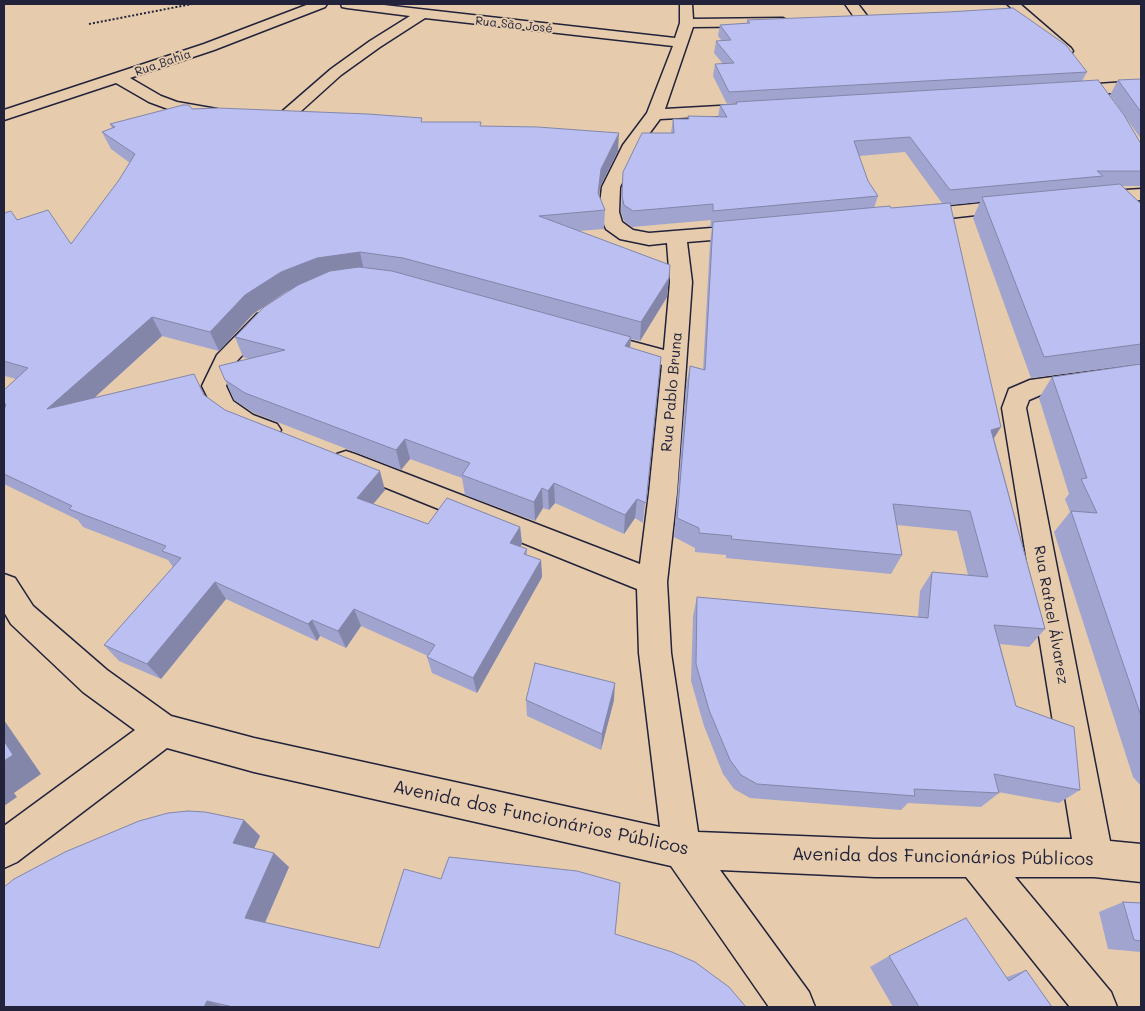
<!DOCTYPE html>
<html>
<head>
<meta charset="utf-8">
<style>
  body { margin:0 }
  #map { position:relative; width:1145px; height:1011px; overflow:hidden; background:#e6ccad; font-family:Mali,sans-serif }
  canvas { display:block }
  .frame { position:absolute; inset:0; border:5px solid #22223b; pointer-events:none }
</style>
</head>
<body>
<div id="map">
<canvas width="1145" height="1011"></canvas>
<div class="frame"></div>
</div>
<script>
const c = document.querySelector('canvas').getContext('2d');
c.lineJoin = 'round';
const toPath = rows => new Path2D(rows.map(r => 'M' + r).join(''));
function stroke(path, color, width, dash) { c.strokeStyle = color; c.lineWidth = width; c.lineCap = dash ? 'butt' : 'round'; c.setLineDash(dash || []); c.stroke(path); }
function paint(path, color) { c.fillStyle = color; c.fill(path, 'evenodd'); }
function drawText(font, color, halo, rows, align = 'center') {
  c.font = font + ' Mali,sans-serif'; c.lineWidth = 4; c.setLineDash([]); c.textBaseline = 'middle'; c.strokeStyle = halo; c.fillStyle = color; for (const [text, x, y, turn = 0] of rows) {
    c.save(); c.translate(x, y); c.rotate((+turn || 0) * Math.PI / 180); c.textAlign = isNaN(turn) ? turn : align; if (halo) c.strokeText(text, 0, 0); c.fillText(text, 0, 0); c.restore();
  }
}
const path = toPath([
  [89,24,192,4]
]);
const minor = toPath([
  [309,4,327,4,325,7,214,50,130,78,161,96,177,102,217,109,219,112,217,115,211,117,168,109,149,102,116,83,4,120,4,110,204,44,309,4],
  [341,4,375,4,675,38,680,23,680,4,692,4,693,19,783,18,790,22,783,26,693,27,665,109,755,104,761,106,763,109,761,112,755,114,660,119,640,146,620,187,619,212,622,222,633,230,649,233,749,225,756,227,759,231,756,235,749,237,687,242,692,282,677,493,667,582,671,653,698,832,875,839,1072,839,1002,408,1009,389,1030,380,1141,365,1141,381,1043,394,1029,400,1026,408,1110,841,1141,844,1141,882,1094,877,1015,877,1111,992,1117,1007,1070,1007,966,877,875,877,720,870,809,992,815,1007,769,1007,671,866,254,772,167,748,17,862,4,868,4,826,135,730,83,692,11,624,4,612,4,574,15,578,33,606,107,670,171,716,254,738,660,827,639,653,637,589,337,468,333,461,337,454,346,451,355,454,640,564,649,493,662,365,592,345,589,340,592,335,600,333,664,350,670,282,667,243,649,245,620,239,606,229,599,212,602,187,623,145,647,113,673,46,425,18,380,47,341,75,290,121,278,121,276,118,278,115,331,69,370,41,410,16,347,8,342,7,341,4],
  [845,4,858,4,871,21,869,24,859,24,845,4],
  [1007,4,1020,4,1071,48,1073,51,1071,54,1061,54,1007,4],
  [1141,81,1141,91,1068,96,1063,94,1060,91,1063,88,1068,86,1141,81],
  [1141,189,1141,200,1095,204,1088,202,1086,198,1088,194,1095,192,1141,189],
  [1013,200,1020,202,1022,206,1020,210,914,222,907,220,904,216,907,212,914,210,1013,200],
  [265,312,273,314,276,319,235,363,226,386,233,401,253,415,277,424,281,430,277,436,268,439,235,427,215,412,202,386,217,355,257,314,265,312]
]);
const wall = toPath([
  [747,20,1087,72,1082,81,1141,144,1141,186,1122,186,1141,204,1141,364,1031,378,973,218,980,202,950,205,994,438,1045,629,1029,647,1000,644,1016,706,1080,790,1059,803,998,792,999,793,981,807,908,803,901,810,750,798,734,789,723,774,704,726,691,681,693,616,697,597,918,617,920,591,932,572,968,575,957,531,897,525,902,555,891,574,726,558,726,555,695,552,695,548,674,537,686,386,690,366,703,370,710,243,712,227,710,227,711,220,632,227,624,221,621,212,623,172,671,133,673,119,688,119,688,116,718,117,720,105,735,104,735,103,727,104,713,76,715,64,723,64,714,53,716,41,722,41,718,36,720,25,747,23],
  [905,152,942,203,891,208,874,208,878,196,868,181,859,156],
  [1141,79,1141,139,1110,95,1118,80],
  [192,109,423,122,482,126,618,151,600,187,599,197,605,210,604,229,579,231,667,297,640,341,631,339,630,348,661,357,643,523,635,518,624,534,555,503,549,510,543,508,535,521,465,495,462,478,410,459,401,470,254,413,234,400,219,366,249,359,243,357,235,337,289,290,253,314,219,351,162,336,94,398,204,395,225,410,385,490,373,504,428,524,520,527,522,544,520,547,527,549,527,555,541,560,542,577,477,693,432,673,427,657,428,656,361,626,346,648,320,636,317,641,226,599,161,679,119,661,104,645,173,567,168,560,83,527,78,520,4,484,4,390,16,379,5,376,4,374,4,213,71,244,119,180,130,163,111,149,102,132,112,128,110,124],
  [1141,364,1141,786,1133,777,1054,532,1070,512,1065,499,1069,494,1039,398,1052,377],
  [526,700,614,700,601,750,527,716],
  [244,820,260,836,254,848,289,867,265,923,379,948,615,934,746,1007,4,1007],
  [1123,902,1141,903,1141,952,1108,949,1099,912],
  [889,956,1007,977,1026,970,1052,1007,893,1007,870,967]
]);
const shadedWall = toPath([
  [619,133,618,151,600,187,597,212,598,193,601,169],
  [360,252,364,271,323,277,287,291,253,314,219,351,210,332,245,295,281,272,317,258],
  [669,278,667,297,640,341,641,322],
  [152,317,162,336,61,428,47,409],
  [631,337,629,358,625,346],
  [1001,427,988,448,991,430],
  [405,439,410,459,401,470,396,450],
  [380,471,385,490,363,516,357,498],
  [554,483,555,503,549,510,548,491],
  [542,488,543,508,535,521,534,502],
  [637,499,635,518,624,534,625,515],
  [520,527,522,544,512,561,510,543],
  [541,560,542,577,477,693,473,678],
  [215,582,226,599,161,679,147,664],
  [354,609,361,626,346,648,338,631],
  [312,620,320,636,317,641,308,624],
  [615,683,614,700,601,750,602,734],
  [4,720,41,774,14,793,17,797,4,806],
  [244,820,260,836,250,857,233,843],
  [274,853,289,867,262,929,245,918],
  [207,1001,225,1007,204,1007]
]);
const building = toPath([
  [1013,8,1066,45,1087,72,729,92,715,64,734,63,716,41,731,40,720,25,750,23,747,20,948,12,1013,8],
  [1141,79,1141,112,1118,80,1141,79],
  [1098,80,1124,115,1141,144,1141,171,1097,171,1103,176,950,190,910,137,854,141,868,181,878,196,713,211,713,204,633,211,624,205,622,196,623,172,642,133,674,133,673,119,689,119,688,116,727,117,720,105,737,104,736,102,1098,80],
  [183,105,189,105,192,109,218,108,368,114,422,118,421,122,481,122,480,126,538,127,619,133,601,169,598,193,605,210,539,216,670,265,669,278,641,322,403,258,360,252,317,258,281,272,245,295,210,332,152,317,47,409,194,374,204,395,225,410,380,471,357,498,428,524,447,498,520,527,510,543,527,549,524,554,541,560,473,678,427,657,435,645,354,609,338,631,312,620,308,624,215,582,147,664,104,645,181,558,162,551,166,546,69,509,72,506,4,474,4,410,6,404,4,404,4,390,28,368,4,361,4,213,11,211,17,220,48,210,71,244,119,180,135,154,102,132,115,127,110,124,183,105],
  [1120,184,1141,204,1141,344,1044,357,982,197,1120,184],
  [950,203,1001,427,991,430,1045,629,994,625,1016,706,1074,727,1080,790,994,774,999,793,914,789,915,796,757,784,741,775,730,760,709,710,696,664,697,597,928,618,932,572,988,577,970,511,893,504,902,555,731,539,732,536,699,533,699,528,677,518,690,366,705,370,713,222,890,206,891,208,950,203],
  [359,267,392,271,631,337,625,346,661,357,646,503,637,499,625,515,554,483,548,491,542,488,534,502,462,475,470,463,405,439,396,450,245,393,225,380,219,366,285,350,235,337,264,307,298,285,330,271,359,267],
  [1141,364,1141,716,1071,511,1097,513,1081,479,1087,478,1052,377,1141,364],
  [535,663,615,683,602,734,526,700,535,663],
  [4,741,13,755,4,761,4,741],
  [188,811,205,812,244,820,233,843,274,853,245,918,379,948,404,869,441,879,449,857,577,871,620,883,615,934,672,952,695,962,729,987,746,1007,233,1007,207,1001,204,1007,4,1007,4,887,14,879,65,852,139,821,168,813,188,811],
  [1123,902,1141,903,1141,941,1134,940,1123,902],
  [966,918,1009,981,1026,970,1052,1007,919,1007,889,956,966,918]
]);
const farStreetnames = [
  ["Rua São José",514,25,6],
  ["Rua Bahía",163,63,-19]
];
const streetNames = [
  ["Rua Pablo Bruna",672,392,-85],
  ["Rua Rafael Álvarez",1051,615,80]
];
const nearStreetnames = [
  ["Avenida dos Funcionários Públicos",541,818,12],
  ["Avenida dos Funcionários Públicos",943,857,1]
];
stroke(minor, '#22223b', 3);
stroke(path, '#22223b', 2, [2, 2]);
paint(minor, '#e6ccad');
paint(wall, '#a1a4cf');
paint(shadedWall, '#8386a9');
paint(building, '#bbbff1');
stroke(building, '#8386a9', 1);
drawText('12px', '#22223b', '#e6ccad', farStreetnames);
drawText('15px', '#22223b', '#e6ccad', streetNames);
drawText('18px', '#22223b', '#e6ccad', nearStreetnames);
</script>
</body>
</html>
